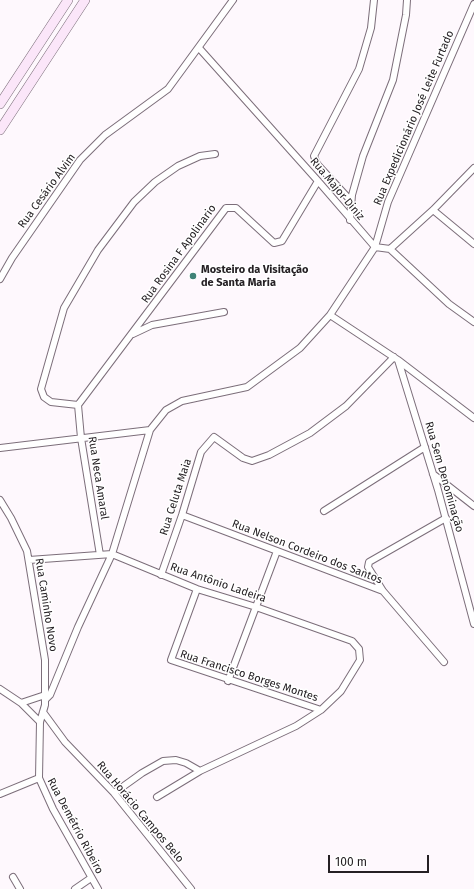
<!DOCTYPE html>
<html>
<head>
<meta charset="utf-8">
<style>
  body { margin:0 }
  #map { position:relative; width:474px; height:889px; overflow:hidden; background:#fef8fd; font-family:"Fira Sans",sans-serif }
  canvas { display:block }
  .scale { position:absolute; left:328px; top:855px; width:101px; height:18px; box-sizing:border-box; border:2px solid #252024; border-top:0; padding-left:5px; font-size:12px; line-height:14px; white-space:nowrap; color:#252024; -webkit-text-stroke:3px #fff; paint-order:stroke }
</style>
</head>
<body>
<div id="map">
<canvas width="474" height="889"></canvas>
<div class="scale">100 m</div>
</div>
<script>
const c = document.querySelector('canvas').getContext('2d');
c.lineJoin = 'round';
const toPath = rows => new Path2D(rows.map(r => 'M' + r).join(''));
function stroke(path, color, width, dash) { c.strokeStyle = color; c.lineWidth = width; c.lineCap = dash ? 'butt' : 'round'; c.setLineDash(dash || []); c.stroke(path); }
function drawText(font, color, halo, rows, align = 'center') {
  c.font = font + ' "Fira Sans",sans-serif'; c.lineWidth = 3; c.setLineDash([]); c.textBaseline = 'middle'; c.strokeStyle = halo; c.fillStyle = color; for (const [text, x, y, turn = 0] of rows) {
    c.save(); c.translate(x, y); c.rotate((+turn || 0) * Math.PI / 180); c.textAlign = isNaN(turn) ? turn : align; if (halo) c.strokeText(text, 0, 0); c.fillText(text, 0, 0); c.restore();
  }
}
const street = toPath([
  [199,48,318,181,375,247,390,249,449,304,474,322],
  [351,201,317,164,314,156,359,69,371,28,374,0],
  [433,210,474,244],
  [350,220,352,195,363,156,393,80,406,15,407,0],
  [390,249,433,210,474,168],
  [0,279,12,258,80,160,105,135,168,89,233,0],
  [330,315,398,360,474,418],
  [133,334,152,325,224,312],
  [398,360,438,490,474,624],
  [78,405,226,208,236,208,274,243,282,241,318,181],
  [78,405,51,402,44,397,41,389,64,308,98,250,134,202,155,182,178,166,200,156,215,154],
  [78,405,81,438,100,555],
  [0,448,150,430],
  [433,474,474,506],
  [0,500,11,518,27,551,45,660,45,705,40,722,39,778,53,809,98,889],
  [324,511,425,447],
  [182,515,383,591,444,662],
  [29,560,112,554,197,589,256,607,352,641,359,649,360,660,341,691,321,710,296,726,200,771,186,763,176,760,163,761,142,773,114,793],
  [161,575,182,515,201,452,214,437,243,458,252,461,269,455,310,433,346,406,394,357],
  [197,589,171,660,321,710],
  [383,591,368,567,369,562,446,518],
  [228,681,277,551],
  [0,689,21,703,40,722],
  [45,700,50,695,78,627,112,554,150,430,166,410,182,401,247,387,300,348,330,315,375,247,388,202,474,4],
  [21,703,45,695],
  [43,712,65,742,114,793,191,889],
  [0,794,39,778],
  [157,797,200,771],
  [13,877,20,889],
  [75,889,91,878]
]);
const secondary = toPath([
  [0,104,68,0],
  [0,130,85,0]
]);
const markers = [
  [193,276,4,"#3f8377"]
];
const streetNames = [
  ["Rua Expedicionário José Leite Furtado",414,118,-67],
  ["Rua Major Diniz",337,189,50],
  ["Rua Cesário Alvim",47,191,-54],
  ["Rua Rosina F Apolinario",179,254,-54],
  ["Rua Sem Denominação",444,477,74],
  ["Rua Neca Amaral",98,478,81],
  ["Rua Celuta Maia",176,497,-72],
  ["Rua Nelson Cordeiro dos Santos",307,552,21],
  ["Rua Antônio Ladeira",218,583,19],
  ["Rua Caminho Novo",46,605,81],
  ["Rua Francisco Borges Montes",249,676,18],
  ["Rua Horácio Campos Belo",140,812,50],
  ["Rua Demétrio Ribeiro",75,826,62]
];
const poiNames = [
  ["Mosteiro da Visitação",201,270],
  ["de Santa Maria",201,283]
];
stroke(street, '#7c6e7a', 8);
stroke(secondary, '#7c6e7a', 10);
stroke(street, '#fff', 6);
stroke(secondary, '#fbe6f9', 9);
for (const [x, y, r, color] of markers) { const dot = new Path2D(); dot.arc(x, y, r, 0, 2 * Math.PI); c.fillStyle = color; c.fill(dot); stroke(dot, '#fff', 1.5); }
drawText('11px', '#252024', '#fff', streetNames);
drawText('bold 11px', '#252024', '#fff', poiNames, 'left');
</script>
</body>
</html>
